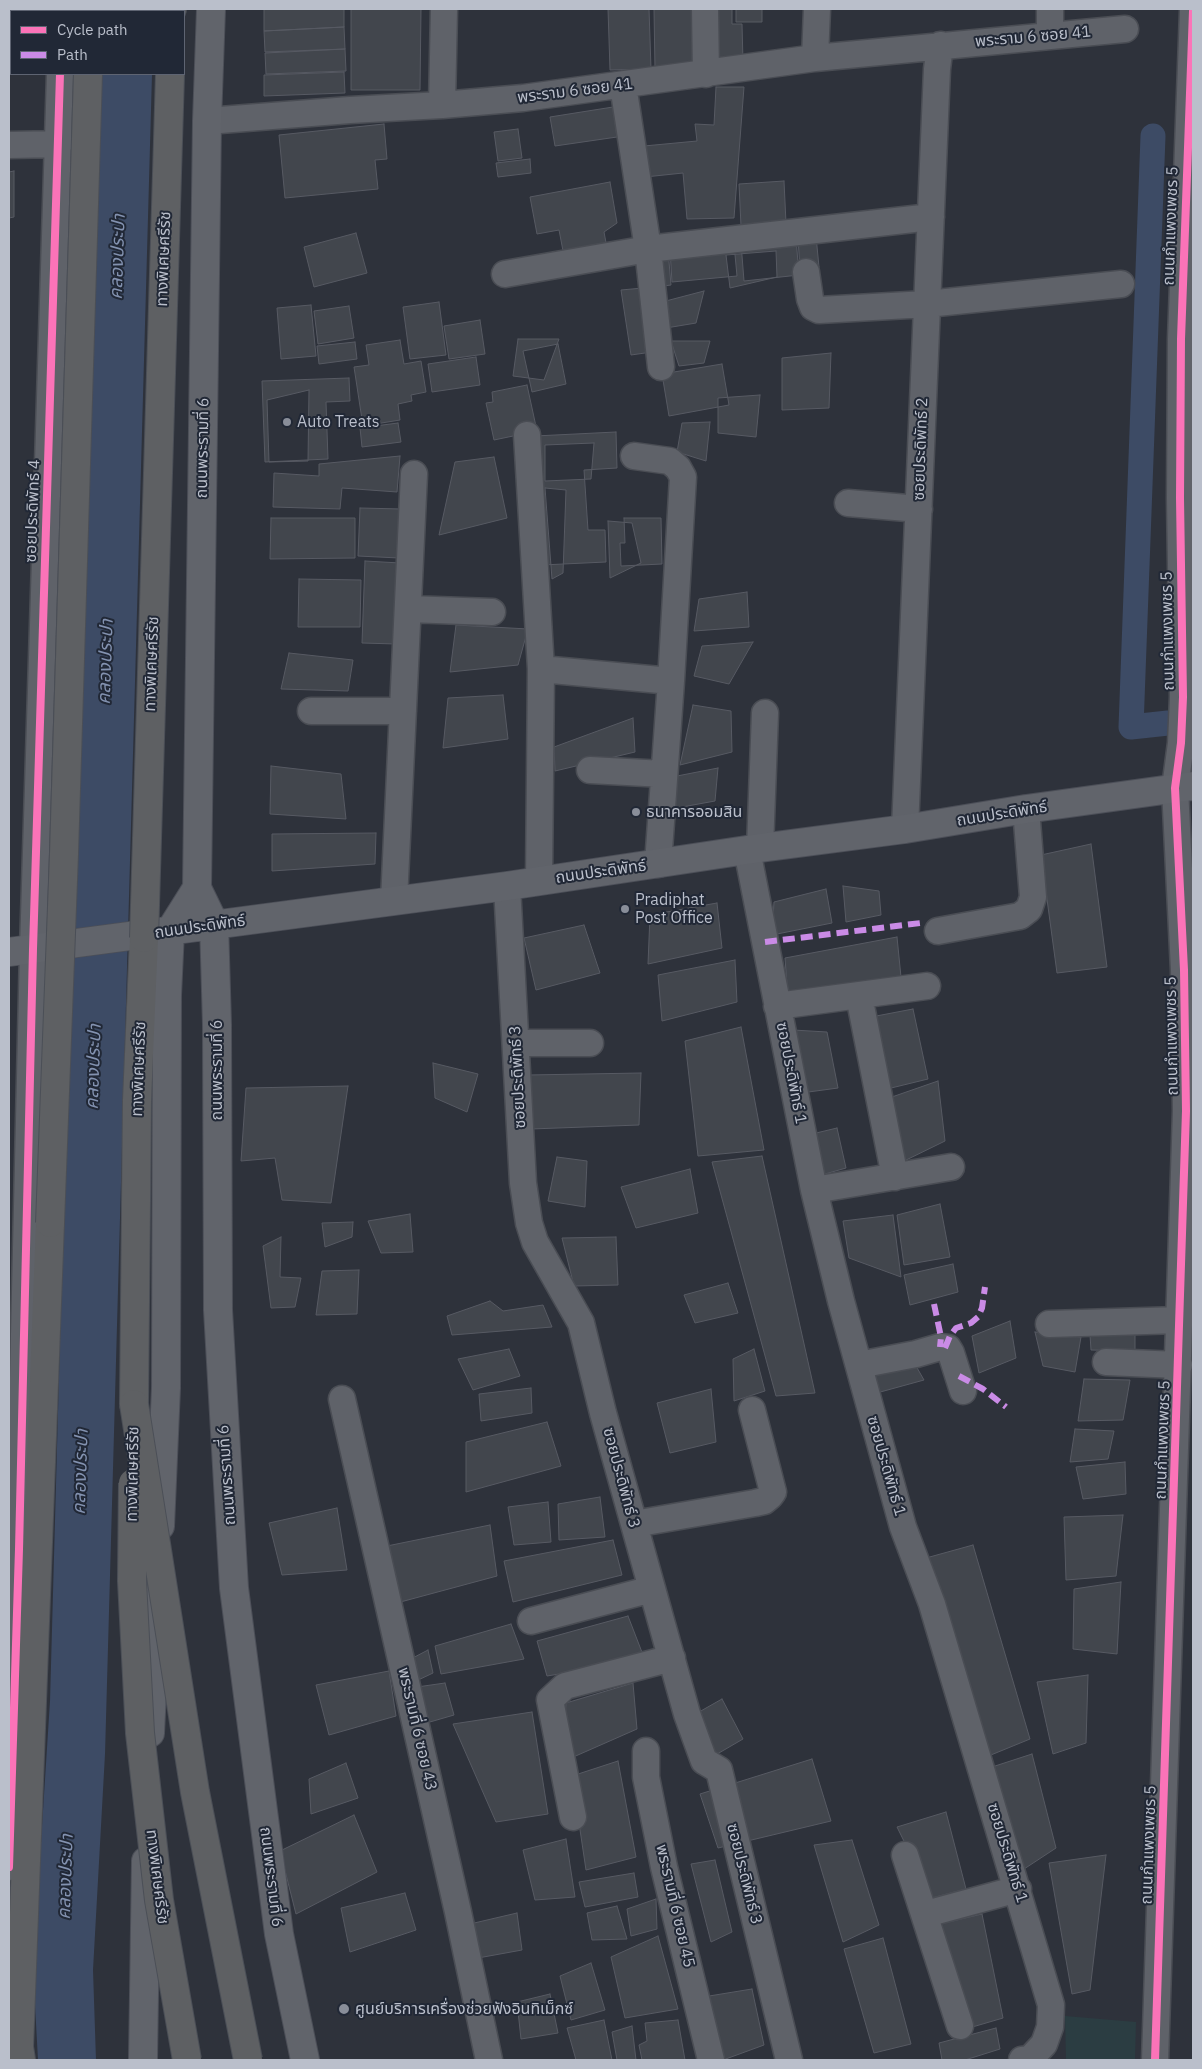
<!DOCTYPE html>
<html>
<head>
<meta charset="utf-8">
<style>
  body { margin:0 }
  #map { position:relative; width:1202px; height:2069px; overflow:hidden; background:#2e323b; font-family:"IBM Plex Sans",sans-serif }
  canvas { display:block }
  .frame { position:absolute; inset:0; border:10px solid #babfcb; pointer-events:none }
  .legend { position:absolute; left:10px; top:10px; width:175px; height:65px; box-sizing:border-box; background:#212836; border:1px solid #5e6472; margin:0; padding:6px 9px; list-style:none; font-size:15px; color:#babfcb }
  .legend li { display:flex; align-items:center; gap:10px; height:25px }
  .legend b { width:25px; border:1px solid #5e6472 }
</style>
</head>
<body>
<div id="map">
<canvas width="1202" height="2069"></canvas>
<div class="frame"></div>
<ul class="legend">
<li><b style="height:6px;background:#fb73b8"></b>Cycle path</li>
<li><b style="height:6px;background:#ca8be6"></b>Path</li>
</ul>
</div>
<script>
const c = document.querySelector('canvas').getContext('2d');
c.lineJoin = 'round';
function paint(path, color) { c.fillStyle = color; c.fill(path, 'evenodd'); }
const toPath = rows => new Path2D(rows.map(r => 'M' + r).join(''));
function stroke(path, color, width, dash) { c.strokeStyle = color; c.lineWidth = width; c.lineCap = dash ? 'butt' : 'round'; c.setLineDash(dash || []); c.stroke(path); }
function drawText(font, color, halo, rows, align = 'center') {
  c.font = font + ' "IBM Plex Sans","Noto Sans Thai",sans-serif'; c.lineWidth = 4; c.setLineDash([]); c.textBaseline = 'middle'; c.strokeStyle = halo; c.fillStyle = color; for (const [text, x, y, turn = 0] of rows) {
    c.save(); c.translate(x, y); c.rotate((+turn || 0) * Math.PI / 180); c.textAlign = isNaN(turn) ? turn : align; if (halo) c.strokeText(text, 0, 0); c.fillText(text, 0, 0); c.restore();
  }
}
const green = toPath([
  [1065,2016,1136,2022,1135,2060,1066,2060]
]);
const water = toPath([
  [95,74,152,74,105,1754,93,1970,96,2060,38,2060,33,1968,50,1701]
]);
const canal = toPath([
  [1153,136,1131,727,1168,723]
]);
const building = toPath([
  [264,9,344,9,344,27,264,31,264,9],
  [351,9,421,9,420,90,351,90,351,9],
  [608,9,649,9,651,69,610,70,608,9],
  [654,9,695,9,697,68,655,69,654,9],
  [712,9,732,9,732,24,742,24,743,62,714,63,712,9],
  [736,9,762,9,762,22,736,22,736,9],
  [344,27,345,49,265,52,264,31,344,27],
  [345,49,346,71,266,74,265,53,345,49],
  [344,72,345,93,264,96,264,75,344,72],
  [716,87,744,87,734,218,687,219,683,173,645,177,644,146,697,141,695,124,714,125,716,87],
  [613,107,617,137,555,146,550,117,613,107],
  [384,124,387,159,375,160,378,189,285,198,279,135,384,124],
  [518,129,522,158,498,161,494,132,518,129],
  [530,159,531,173,498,177,496,163,530,159],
  [14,171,14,217,9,218,9,172,14,171],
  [784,181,786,223,741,226,739,184,784,181],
  [610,182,617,223,604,232,607,248,564,256,559,230,537,234,530,197,610,182],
  [356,233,367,273,314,287,304,247,356,233],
  [816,236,819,267,800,269,798,238,816,236],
  [796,238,799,275,744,281,741,243,796,238],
  [734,244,737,276,672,282,670,250,734,244],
  [668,250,671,285,656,287,651,252,668,250],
  [776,251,777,277,730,288,726,255,776,251],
  [643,288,652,352,631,355,621,290,643,288],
  [704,291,696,323,666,328,662,302,704,291],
  [439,302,446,355,410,359,403,307,439,302],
  [311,305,316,356,281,359,277,308,311,305],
  [349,306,354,338,318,344,314,311,349,306],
  [480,320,485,354,449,359,444,326,480,320],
  [518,339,559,339,544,380,513,376,518,339],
  [400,340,404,364,421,361,426,392,411,395,412,401,398,404,400,420,363,426,354,367,369,365,366,345,400,340],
  [671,341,710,341,704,363,679,366,671,341],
  [355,342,357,359,319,364,317,346,355,342],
  [558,344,566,384,532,392,523,351,558,344],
  [831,353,829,408,782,410,782,358,831,353],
  [476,357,480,385,432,392,428,364,476,357],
  [722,364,729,405,669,416,662,374,722,364],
  [349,378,350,401,326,402,328,459,265,462,262,381,349,378],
  [527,385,537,431,494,440,486,403,493,402,492,392,527,385],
  [309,390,308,461,269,462,267,400,309,390],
  [760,395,756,437,718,433,718,398,760,395],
  [710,422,706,461,677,452,682,423,710,422],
  [398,423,401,442,362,447,360,428,398,423],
  [616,432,617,468,584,470,588,530,605,530,606,562,542,565,535,436,616,432],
  [594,443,591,479,545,481,545,445,594,443],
  [400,456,397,492,342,488,340,509,273,507,274,473,319,476,319,464,400,456],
  [494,457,507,518,439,535,455,462,494,457],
  [545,488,566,490,563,573,552,579,545,488],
  [360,508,402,509,399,558,358,556,360,508],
  [271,518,355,518,355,558,270,559,271,518],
  [624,518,661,518,662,564,621,566,620,543,625,543,624,518],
  [608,521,632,523,641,563,610,578,608,521],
  [365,561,400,563,396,644,362,643,365,561],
  [299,579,361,580,360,627,298,627,299,579],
  [747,592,749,627,694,631,699,599,747,592],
  [456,625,528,629,518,665,450,672,456,625],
  [753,642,729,684,694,676,702,646,753,642],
  [289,653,353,660,348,691,281,689,289,653],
  [503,695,508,739,443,748,448,698,503,695],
  [693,705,731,711,732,752,680,765,693,705],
  [633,718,635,752,555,771,554,747,633,718],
  [271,766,341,774,346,819,270,814,271,766],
  [718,768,715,801,671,809,677,776,718,768],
  [376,833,375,864,272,871,272,834,376,833],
  [1091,844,1107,967,1057,973,1041,855,1091,844],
  [843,886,879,891,881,915,846,922,843,886],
  [826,889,832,923,772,935,774,902,826,889],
  [717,903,722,948,648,964,650,915,717,903],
  [584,925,600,973,536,990,524,938,584,925],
  [897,937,901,977,788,998,785,958,897,937],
  [735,960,737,1002,662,1021,658,975,735,960],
  [913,1009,928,1079,883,1090,871,1017,913,1009],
  [741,1027,764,1150,698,1156,685,1041,741,1027],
  [793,1030,827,1032,838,1088,801,1093,793,1030],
  [433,1063,478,1074,467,1112,435,1098,433,1063],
  [641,1073,639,1125,531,1129,528,1075,641,1073],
  [938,1081,945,1141,900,1163,889,1098,938,1081],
  [348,1086,331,1203,282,1200,275,1158,241,1161,246,1088,348,1086],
  [837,1128,846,1168,818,1176,812,1134,837,1128],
  [762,1156,815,1393,776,1396,712,1162,762,1156],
  [557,1157,587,1161,585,1207,548,1201,557,1157],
  [690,1169,698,1213,636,1228,621,1187,690,1169],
  [940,1204,950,1257,904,1265,897,1215,940,1204],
  [410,1214,413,1252,381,1253,368,1221,410,1214],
  [893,1215,901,1277,849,1258,843,1221,893,1215],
  [353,1222,352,1237,325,1247,322,1223,353,1222],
  [281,1237,280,1277,301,1278,295,1307,271,1308,263,1246,281,1237],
  [616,1237,618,1285,574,1286,562,1238,616,1237],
  [953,1264,958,1292,910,1305,904,1275,953,1264],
  [359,1270,357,1314,316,1315,322,1271,359,1270],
  [728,1283,738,1313,695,1323,684,1295,728,1283],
  [490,1301,503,1311,543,1305,552,1327,452,1335,447,1316,490,1301],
  [1010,1321,1016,1358,979,1373,972,1336,1010,1321],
  [1135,1330,1135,1351,1091,1350,1090,1335,1135,1330],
  [1035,1332,1081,1337,1075,1372,1043,1366,1035,1332],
  [509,1349,520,1376,473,1390,458,1359,509,1349],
  [754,1349,765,1391,734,1401,733,1359,754,1349],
  [916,1366,924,1380,873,1394,866,1377,916,1366],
  [1084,1379,1130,1380,1123,1420,1078,1421,1084,1379],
  [531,1388,532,1413,481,1421,479,1394,531,1388],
  [711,1389,716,1442,670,1453,657,1403,711,1389],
  [547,1422,561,1466,466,1492,466,1442,547,1422],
  [1075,1429,1114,1431,1108,1459,1070,1462,1075,1429],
  [1125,1462,1126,1494,1083,1499,1076,1467,1125,1462],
  [600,1497,605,1537,559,1540,558,1504,600,1497],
  [548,1502,551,1542,514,1545,508,1507,548,1502],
  [337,1508,347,1570,282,1575,269,1523,337,1508],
  [1123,1515,1116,1576,1066,1580,1064,1517,1123,1515],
  [490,1525,497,1576,393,1604,382,1547,490,1525],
  [613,1540,622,1575,513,1602,504,1561,613,1540],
  [973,1545,1030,1739,986,1757,926,1558,973,1545],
  [1121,1582,1117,1654,1073,1649,1074,1589,1121,1582],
  [628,1616,645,1660,547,1676,537,1641,628,1616],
  [511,1624,524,1659,441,1674,435,1646,511,1624],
  [428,1650,433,1673,414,1682,407,1661,428,1650],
  [389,1671,396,1716,329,1735,316,1685,389,1671],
  [1088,1675,1086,1743,1053,1754,1037,1682,1088,1675],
  [445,1683,454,1715,423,1724,417,1687,445,1683],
  [633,1683,637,1729,562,1762,566,1703,633,1683],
  [722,1699,743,1739,712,1757,699,1712,722,1699],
  [532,1712,548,1814,496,1822,453,1724,532,1712],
  [1032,1754,1056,1848,1021,1871,992,1767,1032,1754],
  [812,1759,831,1821,718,1848,700,1794,812,1759],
  [618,1761,636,1857,586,1870,572,1776,618,1761],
  [346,1763,358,1798,311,1814,309,1779,346,1763],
  [946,1812,966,1889,932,1898,897,1827,946,1812],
  [354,1815,377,1872,296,1914,280,1851,354,1815],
  [566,1839,575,1897,535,1900,523,1850,566,1839],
  [852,1840,879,1925,843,1942,814,1845,852,1840],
  [1106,1855,1090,1990,1072,1994,1049,1863,1106,1855],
  [715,1860,732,1932,711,1942,691,1864,715,1860],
  [634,1873,638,1897,585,1907,579,1882,634,1873],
  [405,1893,416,1930,350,1952,341,1908,405,1893],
  [656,1899,657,1929,631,1936,627,1909,656,1899],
  [617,1906,627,1939,592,1940,587,1913,617,1906],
  [517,1913,522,1950,478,1958,470,1924,517,1913],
  [982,1914,1003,2018,969,2028,940,1924,982,1914],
  [658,1936,678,2009,625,2018,611,1957,658,1936],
  [883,1938,911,2044,874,2053,844,1949,883,1938],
  [591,1963,605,2010,571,2020,560,1976,591,1963],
  [752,1989,764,2045,723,2060,703,1997,752,1989],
  [550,1994,558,2033,521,2039,517,2002,550,1994],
  [604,2020,612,2060,576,2060,567,2028,604,2020],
  [678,2020,685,2060,642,2060,639,2045,647,2041,645,2023,678,2020],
  [632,2026,636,2060,617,2060,612,2032,632,2026],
  [996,2028,1000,2049,965,2060,942,2060,939,2043,996,2028]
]);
const minor = toPath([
  [705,9,706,74],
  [1050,9,1050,36],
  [61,11,61,9],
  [815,58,817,9],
  [623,85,648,249,661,367],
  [442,105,444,9],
  [207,121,350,110,442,105,523,98,815,58,1125,29],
  [9,145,59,144],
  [806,272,810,299,813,307,819,310,927,304,1121,284],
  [505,274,648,249,931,217],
  [527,435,541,669,539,881],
  [634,456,670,461,678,468,683,477,671,681,658,864],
  [848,503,919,509],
  [408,609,492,612],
  [541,669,671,681],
  [311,711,403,711],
  [590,770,664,774],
  [905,829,937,69,940,45],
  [760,848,765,713],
  [747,850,814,1190,841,1301,903,1527,932,1604,1051,2005,1050,2027,1044,2044,1030,2059,1022,2060],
  [507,886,523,1183,529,1223,535,1242,581,1323,603,1413,687,1714,704,1761,719,1770,789,2060],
  [394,901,414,474],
  [938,931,1020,916,1029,909,1033,897,1026,809],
  [859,996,895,1177],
  [777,1006,927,986],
  [516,1043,590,1043],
  [814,1190,951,1167],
  [1049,1324,1179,1320],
  [1106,1362,1179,1365],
  [859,1365,916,1354,940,1347,948,1348,951,1353,963,1391],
  [342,1399,458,1912,489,2060],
  [634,1524,755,1503,764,1501,770,1496,773,1492,752,1410],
  [531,1621,652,1589],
  [646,1751,646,1777,664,1867,711,2060],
  [573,1817,550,1700,565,1686,672,1658],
  [905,1855,960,2026],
  [9,1867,19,1549,33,949,60,74],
  [926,1914,1018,1889],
  [1155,2060,1186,1111,1184,970,1175,788,1181,743,1183,697,1180,498,1181,339,1193,11]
]);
const major = toPath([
  [211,9,207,121,197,888,214,923,217,1025,218,1310,234,1588,279,1934,305,2060],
  [9,952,507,886,760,848,905,829,1026,809,1193,786],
  [160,1526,166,1388,167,995,170,931,197,888],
  [150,1733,157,1589],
  [143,2060,146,1861]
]);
const highway = toPath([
  [89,11,89,9],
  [171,11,172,9],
  [134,1404,137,1100,144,938],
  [21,2060,19,2047,50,1223]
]);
const highwayBridge = toPath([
  [144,938,170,74],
  [50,1223,64,854,88,74],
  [134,1404,195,1792,248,2060],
  [133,1483,132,1581,140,1733,159,1900,187,2060]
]);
const quiet = toPath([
  [765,942,921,923],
  [934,1304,941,1337,940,1347],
  [945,1348,950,1336,956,1328,971,1323,978,1317,982,1308,985,1287],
  [959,1376,983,1389,1006,1407]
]);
const cycleway = toPath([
  [9,1867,19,1549,33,949,60,74],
  [1155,2060,1186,1111,1184,970,1175,788,1181,743,1183,697,1180,498,1181,339,1193,11]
]);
const markers = [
  [287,422,5,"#898e99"],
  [636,812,5,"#898e99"],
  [625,909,5,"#898e99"],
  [344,2009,6,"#898e99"]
];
const streetNames = [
  ["พระราม 6 ซอย 41",1033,37,-5],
  ["พระราม 6 ซอย 41",575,91,-7],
  ["ถนนกำแพงเพชร 5",1171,226,-88],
  ["ทางพิเศษศรีรัช",164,259,-88],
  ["ถนนพระรามที่ 6",203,448,-89],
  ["ซอยประดิพัทธ์ 2",921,449,-88],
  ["ซอยประดิพัทธ์ 4",33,511,-88],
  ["ถนนกำแพงเพชร 5",1168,631,-91],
  ["ทางพิเศษศรีรัช",152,664,-88],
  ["ถนนประดิพัทธ์",1002,814,-9],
  ["ถนนประดิพัทธ์",601,872,-8],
  ["ถนนประดิพัทธ์",200,927,-8],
  ["ถนนกำแพงเพชร 5",1172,1036,-91],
  ["ทางพิเศษศรีรัช",139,1069,-88],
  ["ถนนพระรามที่ 6",217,1070,-90],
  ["ซอยประดิพัทธ์ 1",791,1073,79],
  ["ซอยประดิพัทธ์ 3",518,1077,-93],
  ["ถนนกำแพงเพชร 5",1163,1440,-88],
  ["ซอยประดิพัทธ์ 1",886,1466,74],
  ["ทางพิเศษศรีรัช",133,1474,-89],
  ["ถนนพระรามที่ 6",227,1475,-94],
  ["ซอยประดิพัทธ์ 3",621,1478,75],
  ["พระรามที่ 6 ซอย 43",417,1729,77],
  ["ถนนกำแพงเพชร 5",1149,1845,-88],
  ["ซอยประดิพัทธ์ 1",1007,1853,73],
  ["ซอยประดิพัทธ์ 3",744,1874,76],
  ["ทางพิเศษศรีรัช",157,1877,83],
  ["ถนนพระรามที่ 6",271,1877,83],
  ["พระรามที่ 6 ซอย 45",675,1906,77]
];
const poiNames = [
  ["Auto Treats",297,422],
  ["ธนาคารออมสิน",646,812],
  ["Pradiphat",635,900],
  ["Post Office",635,918],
  ["ศูนย์บริการเครื่องช่วยฟังอินทิเม็กซ์",355,2009]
];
const waterNames = [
  ["คลองประปา",118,257,-88],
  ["คลองประปา",106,662,-88],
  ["คลองประปา",94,1067,-88],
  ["คลองประปา",81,1472,-88],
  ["คลองประปา",66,1877,-88]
];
paint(green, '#2b3d42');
paint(water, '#3d4b65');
stroke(canal, '#3d4b65', 25);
paint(building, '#42464d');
stroke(building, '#575a63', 1);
stroke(minor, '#4a4d54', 29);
stroke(major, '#4c4f58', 30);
stroke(highway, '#4b4f57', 30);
stroke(minor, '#5f6269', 26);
stroke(major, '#61646b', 28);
stroke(highway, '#5e6063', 28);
stroke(highwayBridge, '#4b4f57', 30, []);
stroke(highwayBridge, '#5e6063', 28);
stroke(quiet, '#ca8be6', 6, [12, 6]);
stroke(cycleway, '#fb73b8', 8);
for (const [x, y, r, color] of markers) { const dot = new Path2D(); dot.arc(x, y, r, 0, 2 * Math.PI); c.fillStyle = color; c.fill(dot); stroke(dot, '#212836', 2); }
drawText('16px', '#babfcb', '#212836', streetNames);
drawText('16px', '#babfcb', '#212836', poiNames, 'left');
drawText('italic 18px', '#8392b0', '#212836', waterNames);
</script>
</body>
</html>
